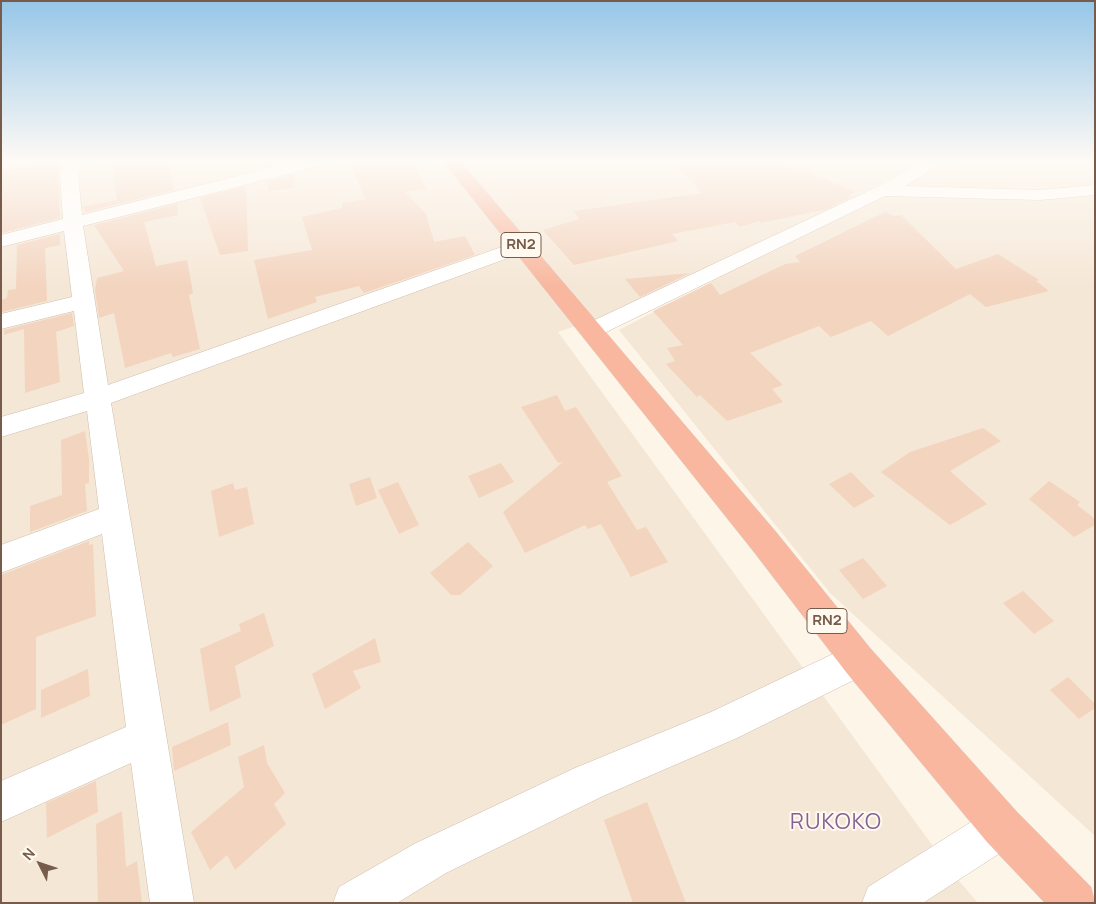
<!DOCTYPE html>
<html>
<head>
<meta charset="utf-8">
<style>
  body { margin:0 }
  #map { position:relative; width:1096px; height:904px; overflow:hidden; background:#fdf5e8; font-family:Manrope,sans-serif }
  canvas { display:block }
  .frame { position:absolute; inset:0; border:2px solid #785c4b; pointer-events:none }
  .north { position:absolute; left:15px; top:839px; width:50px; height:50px; -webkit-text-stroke:4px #fff9ef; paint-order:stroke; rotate:311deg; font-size:14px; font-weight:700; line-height:20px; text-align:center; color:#785c4b }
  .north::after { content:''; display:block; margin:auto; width:18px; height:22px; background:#785c4b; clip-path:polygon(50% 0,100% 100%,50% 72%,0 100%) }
</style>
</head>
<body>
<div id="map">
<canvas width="1096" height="904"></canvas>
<div class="frame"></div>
<div class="north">N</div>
</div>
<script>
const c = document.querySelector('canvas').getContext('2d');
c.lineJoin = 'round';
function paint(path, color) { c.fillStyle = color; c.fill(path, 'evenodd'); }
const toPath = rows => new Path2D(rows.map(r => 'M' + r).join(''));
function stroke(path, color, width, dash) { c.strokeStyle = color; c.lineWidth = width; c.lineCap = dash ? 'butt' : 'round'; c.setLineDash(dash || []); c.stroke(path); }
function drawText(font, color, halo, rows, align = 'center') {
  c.font = font + ' Manrope,sans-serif'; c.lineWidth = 4; c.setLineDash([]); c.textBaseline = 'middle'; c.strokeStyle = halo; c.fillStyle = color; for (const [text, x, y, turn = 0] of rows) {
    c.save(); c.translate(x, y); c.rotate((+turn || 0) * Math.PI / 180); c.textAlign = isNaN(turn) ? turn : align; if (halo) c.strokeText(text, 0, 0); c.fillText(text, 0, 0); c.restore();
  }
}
const residential = toPath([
  [1,160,926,160,840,205,620,311,558,332,954,875,978,903,1,903],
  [944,160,1095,160,1095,836,830,593,619,330]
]);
const building = toPath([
  [33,160,60,160,58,175,60,218,1,233,1,170,33,166],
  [111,160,169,160,174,190,86,212,83,207,117,200],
  [258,160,292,160,261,168],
  [347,160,412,160,426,189,405,192,426,214,434,242,465,236,475,255,364,293,359,286,315,297,317,302,268,319,254,260,312,250,302,217,342,208,342,203,366,199],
  [672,160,777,160,797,173,808,171,855,192,848,196,851,197,827,209,761,223,759,221,740,227,735,222,672,234,678,241,574,265,543,230,579,219,574,211,702,193],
  [293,174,295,187,269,191,266,182],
  [246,186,248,251,220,255,200,198],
  [177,204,178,215,144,222,156,266,187,260,193,293,189,295,200,349,173,357,171,353,125,368,114,313,99,318,95,290,97,278,124,271,94,225],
  [885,212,894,216,901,215,956,269,998,254,1039,280,1036,281,1049,291,986,307,970,294,888,336,871,321,831,337,819,326,750,353,783,385,772,389,783,402,727,421,700,395,697,397,666,364,675,361,667,348,683,345,653,311,711,283,720,295,785,264,800,262,795,256],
  [60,234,60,245,45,248,47,301,2,312,1,300,7,298,8,290,16,289,17,245],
  [690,273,640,297,625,279],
  [72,313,74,326,56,332,60,382,25,393,24,329,4,335,4,330],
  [557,395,565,411,576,407,622,476,607,482,637,530,646,527,668,562,631,577,601,524,588,529,585,525,525,553,503,512,563,462,558,463,521,407],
  [983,428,1001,441,950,471,987,504,950,525,881,472,910,452],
  [85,431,89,459,89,483,85,484,87,511,30,532,30,506,62,495,61,440],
  [501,463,514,482,479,498,468,476],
  [851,472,875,496,854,508,829,484],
  [370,477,377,498,356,506,349,484],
  [1049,481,1080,502,1077,505,1095,519,1095,525,1074,537,1029,499],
  [398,482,419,525,399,534,378,490],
  [233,483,235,490,247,487,254,524,219,537,211,491],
  [89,541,89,545,93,544,96,616,36,637,36,709,1,725,1,575],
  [468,542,493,566,460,595,451,595,430,573],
  [863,558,887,586,863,599,839,570],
  [1023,591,1054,621,1034,634,1003,603],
  [264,613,274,646,235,666,241,697,210,712,200,649,241,631,239,624],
  [375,638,381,662,353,671,361,688,325,709,312,674],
  [88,669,90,696,41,718,41,690],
  [1068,677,1095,704,1095,708,1079,719,1050,690],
  [228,722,231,745,174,771,172,747],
  [264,745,267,763,285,793,274,804,286,824,235,870,227,855,210,870,191,832,244,787,238,757],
  [96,781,98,812,47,838,46,803],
  [647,802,686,903,633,903,604,820],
  [122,811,126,867,137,861,142,903,98,903,96,824]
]);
const minor = toPath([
  [64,160,80,160,78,175,82,215,301,160,329,160,327,164,83,226,108,385,516,242,523,240,530,242,533,246,530,250,111,403,194,903,150,903,131,763,1,822,1,781,126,727,102,534,1,573,1,545,99,509,87,411,1,437,1,417,84,393,74,311,1,329,1,314,72,297,64,231,1,247,1,235,63,219,60,175,64,160],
  [927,160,947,160,905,186,1040,190,1095,185,1095,195,1040,200,885,196,598,336,590,339,582,336,578,331,582,326,879,186,927,160],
  [858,642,870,648,876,660,870,672,737,738,603,796,446,873,397,903,333,903,339,887,416,843,575,768,711,712,858,642],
  [1002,806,1017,812,1023,827,1017,842,923,903,862,903,868,887,987,812,1002,806]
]);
const highway = toPath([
  [442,160,459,160,776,532,870,648,1017,812,1091,887,1095,903,1045,903,987,842,846,672,754,552,442,160]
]);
const shields = [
  [521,245,40],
  [827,621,40]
];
const shieldNames = [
  ["RN2",521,245],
  ["RN2",827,621]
];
const nearQuarternames = [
  ["RUKOKO",836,823]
];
paint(residential, '#f5e7d6');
paint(building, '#f3d4bf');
stroke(minor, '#cfbdad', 1);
stroke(highway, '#d9d1cd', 1);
paint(minor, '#fff');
paint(highway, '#f8b79e');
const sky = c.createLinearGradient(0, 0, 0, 287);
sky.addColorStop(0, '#96c6e8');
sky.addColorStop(0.56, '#fefaf5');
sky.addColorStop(1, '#fefaf500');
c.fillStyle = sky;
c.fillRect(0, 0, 1096, 287);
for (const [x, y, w] of shields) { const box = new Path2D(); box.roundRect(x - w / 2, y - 12.5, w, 25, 4); c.fillStyle = '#fff9ef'; c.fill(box); stroke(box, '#785c4b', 1); }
drawText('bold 15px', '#785c4b', null, shieldNames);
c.letterSpacing = '1px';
drawText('22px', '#846394', '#fff9ef', nearQuarternames);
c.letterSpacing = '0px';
</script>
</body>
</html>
